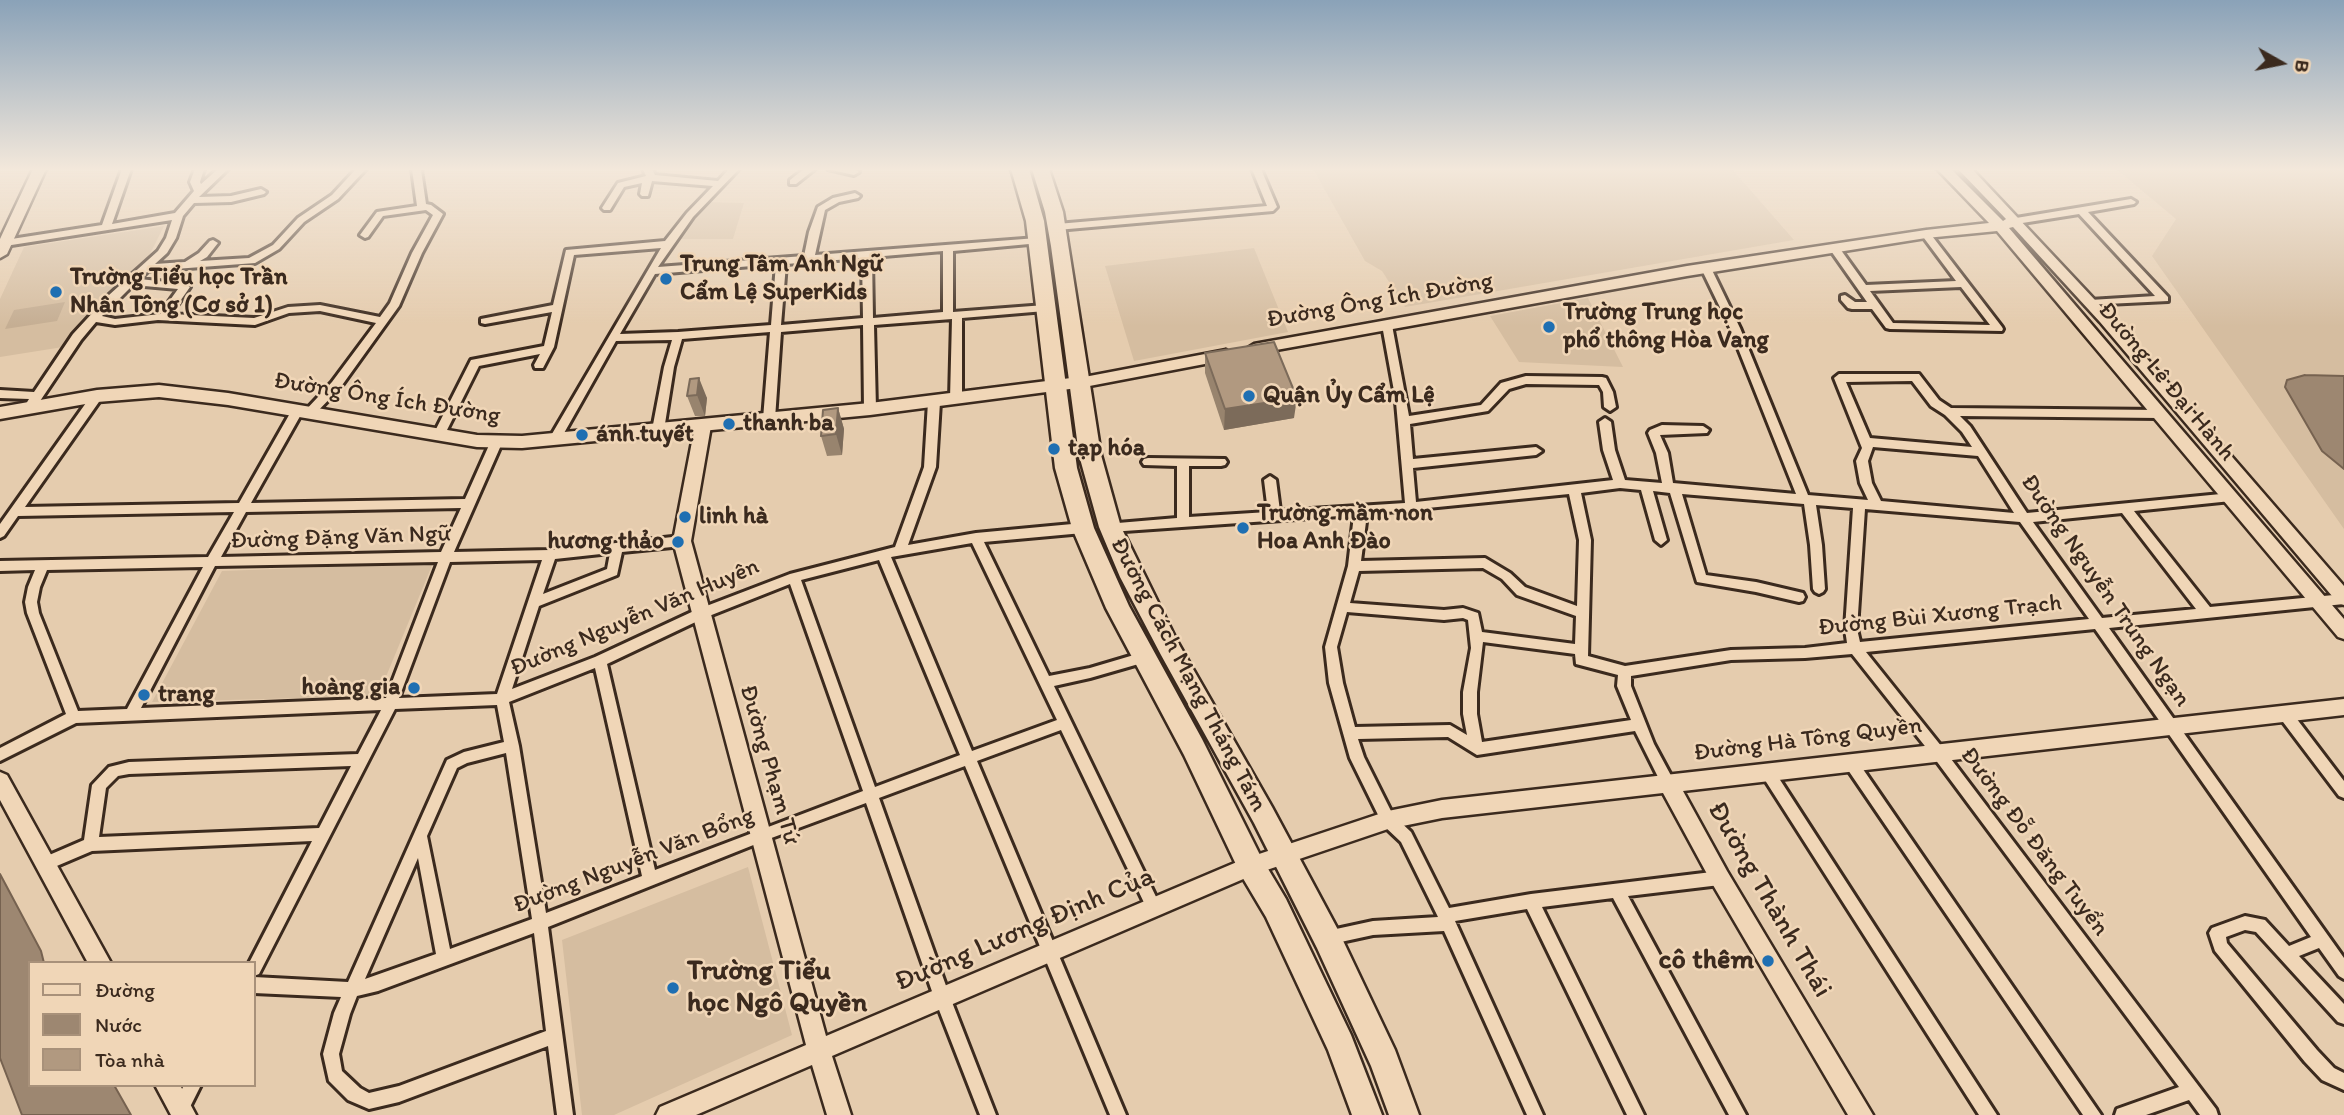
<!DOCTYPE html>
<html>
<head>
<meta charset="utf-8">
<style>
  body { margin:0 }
  #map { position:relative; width:2344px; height:1115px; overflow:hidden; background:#e5ccae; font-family:Itim,sans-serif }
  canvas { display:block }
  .legend { position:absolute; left:28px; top:961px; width:228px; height:126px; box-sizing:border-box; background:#f0d6b7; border:2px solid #a8917a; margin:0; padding:9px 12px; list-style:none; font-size:21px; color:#3b2a1e }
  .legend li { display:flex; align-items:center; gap:14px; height:35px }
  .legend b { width:35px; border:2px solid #a8917a }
  .north { position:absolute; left:2246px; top:28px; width:70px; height:70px; -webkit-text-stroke:5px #f0d6b7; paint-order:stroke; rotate:99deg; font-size:19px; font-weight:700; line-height:28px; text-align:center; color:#3b2a1e }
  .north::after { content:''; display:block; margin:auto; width:24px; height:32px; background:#3b2a1e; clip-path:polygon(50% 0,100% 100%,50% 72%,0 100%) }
</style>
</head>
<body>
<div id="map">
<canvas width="2344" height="1115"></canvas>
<ul class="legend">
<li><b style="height:9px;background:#f0d6b7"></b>Đường</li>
<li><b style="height:19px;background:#9d8771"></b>Nước</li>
<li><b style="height:19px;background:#b19980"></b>Tòa nhà</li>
</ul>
<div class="north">B</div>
</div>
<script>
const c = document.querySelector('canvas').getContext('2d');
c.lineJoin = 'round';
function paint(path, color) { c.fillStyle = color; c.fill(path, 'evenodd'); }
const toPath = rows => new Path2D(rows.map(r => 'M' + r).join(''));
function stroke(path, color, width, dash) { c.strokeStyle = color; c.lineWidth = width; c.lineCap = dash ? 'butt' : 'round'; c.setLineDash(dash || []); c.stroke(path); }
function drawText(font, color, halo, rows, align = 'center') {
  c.font = font + ' Itim,sans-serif'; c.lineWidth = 5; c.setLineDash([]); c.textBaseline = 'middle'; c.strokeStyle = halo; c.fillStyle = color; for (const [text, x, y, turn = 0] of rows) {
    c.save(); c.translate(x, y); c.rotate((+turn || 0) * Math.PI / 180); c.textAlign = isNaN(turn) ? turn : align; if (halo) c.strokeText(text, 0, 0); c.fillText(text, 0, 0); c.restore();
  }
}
const built = toPath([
  [1313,169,1732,169,1794,240,1405,307,1382,271,1365,261],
  [2116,169,2344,169,2344,529,2152,256,2176,219],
  [703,202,744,203,733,239,678,239,680,231],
  [164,226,149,256,102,299,63,347,0,357,0,299,24,247],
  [1254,248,1288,332,1134,361,1105,266],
  [1588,298,1623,367,1519,362,1490,316],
  [433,563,378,696,152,702,222,571],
  [748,867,792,1035,614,1115,582,1115,562,940]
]);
const green = toPath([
  [65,302,57,321,5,329,14,310]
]);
const water = toPath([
  [2305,375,2344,376,2344,469,2322,451,2285,387,2287,380,2305,375],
  [0,874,41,951,44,963,30,963,30,1085,114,1085,131,1115,22,1115,0,1058,0,874]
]);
const street = toPath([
  [122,169,131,169,112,224,175,213,194,191,190,182,195,169,204,169,200,182,201,184,218,169,228,169,199,197,231,196,261,189,266,192,264,194,231,202,194,203,183,216,176,238,167,253,155,264,185,262,199,253,210,241,213,240,218,243,207,257,200,261,249,258,273,245,298,218,332,195,356,169,366,169,338,199,304,222,279,249,255,263,148,271,140,279,185,284,190,287,171,314,254,318,288,307,320,305,380,317,390,303,412,253,433,215,426,210,383,216,368,237,365,238,360,235,377,212,417,206,412,169,421,170,426,204,431,205,443,214,422,253,399,306,340,388,313,416,309,417,303,413,332,382,376,323,320,311,289,313,255,325,158,320,115,325,96,322,81,340,34,410,30,411,24,407,29,399,0,398,0,390,34,392,73,334,109,295,158,251,166,238,172,220,5,246,0,243,5,240,102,225,122,169],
  [133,285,178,289,160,314,115,319,102,316,133,285],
  [643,169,652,169,655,175,718,181,729,169,739,169,693,217,658,267,804,256,809,232,818,207,833,198,855,193,860,196,858,198,839,202,825,210,815,255,1037,238,1040,239,1040,243,953,251,953,312,1045,305,1050,308,1045,311,962,318,962,399,956,403,950,399,952,319,874,325,876,409,870,413,864,409,863,325,781,332,775,419,769,423,763,419,770,332,682,339,674,367,664,430,658,434,652,430,664,367,672,340,616,341,559,442,555,443,549,439,661,248,574,255,554,347,543,368,535,368,534,365,540,354,479,366,443,438,435,438,433,435,471,360,544,346,552,312,485,324,481,323,481,319,553,305,566,250,665,241,687,213,713,186,652,181,648,196,642,196,640,194,642,183,624,187,610,210,604,210,602,208,618,183,646,176,643,169],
  [943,251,943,312,873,318,872,257,943,251],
  [862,258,863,318,781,325,786,264,862,258],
  [776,264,771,325,678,332,620,334,655,274,776,264],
  [804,169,815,169,796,184,790,184,790,180,804,169],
  [828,169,855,169,859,172,854,175,828,169],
  [1252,169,1261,169,1277,207,1273,211,1057,230,1052,227,1057,224,1267,206,1252,169],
  [2131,199,2136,202,2134,204,2088,212,2168,297,2168,301,2086,305,2086,301,2090,300,2155,296,2079,214,2016,224,2011,221,2016,218,2131,199],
  [1926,231,1929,232,2002,327,2003,329,2002,331,1890,329,1886,328,1872,309,1852,309,1848,308,1841,300,1841,296,1845,295,1855,302,1867,302,1829,248,1834,245,1838,246,1866,285,1956,281,1921,234,1926,231],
  [1961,287,1990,325,1893,323,1870,291,1961,287],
  [1706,265,1711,268,1740,328,1808,495,1868,500,1860,483,1856,461,1862,448,1834,378,1839,374,1919,374,1939,400,1951,408,2160,410,2166,414,2160,418,1960,416,1970,426,2027,513,2231,493,2235,494,2237,497,2235,500,2231,501,2134,511,2210,607,2344,594,2344,604,2109,628,2344,958,2344,979,2339,976,2319,948,2299,956,2344,1004,2344,1024,2338,1022,2256,932,2245,930,2226,937,2227,943,2317,1050,2334,1068,2344,1073,2344,1090,2322,1080,2305,1062,2215,951,2209,933,2212,928,2245,916,2265,920,2289,946,2311,937,2095,629,1866,652,1942,747,2216,1109,2218,1115,2200,1115,2189,1100,2146,1115,2115,1115,2117,1109,2179,1087,1932,755,1852,654,1805,658,1731,660,1631,676,1631,686,1654,744,1675,783,1673,787,1668,789,1663,787,1635,731,1477,755,1448,737,1358,739,1364,757,1393,815,1411,832,1449,908,1531,894,1720,871,1725,873,1727,878,1725,883,1720,885,1628,896,1746,1115,1729,1115,1613,898,1542,907,1644,1115,1627,1115,1527,909,1455,921,1543,1115,1527,1115,1444,931,1373,935,1327,945,1322,943,1319,938,1322,933,1327,931,1373,921,1438,917,1401,842,1383,825,1350,758,1329,683,1325,647,1348,566,1354,515,1110,532,1106,530,1104,527,1106,524,1177,518,1177,466,1144,465,1142,462,1144,459,1148,458,1225,459,1227,462,1225,465,1221,466,1189,466,1189,517,1268,512,1264,480,1270,476,1276,480,1280,511,1405,503,1396,402,1382,325,1387,322,1392,325,1409,416,1481,405,1501,383,1526,376,1602,377,1606,378,1613,392,1616,407,1610,411,1604,407,1603,392,1599,385,1526,384,1509,389,1488,411,1410,424,1413,459,1536,447,1542,451,1536,455,1413,468,1416,502,1613,480,1603,450,1599,422,1605,418,1611,422,1615,450,1625,480,1662,483,1656,453,1648,433,1650,430,1662,425,1703,426,1709,430,1707,433,1660,435,1668,453,1673,483,1796,494,1730,328,1701,268,1706,265],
  [1912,381,1931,406,1945,415,1962,432,1972,447,1870,438,1846,382,1912,381],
  [1873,447,1978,456,2014,513,1881,501,1872,483,1868,461,1873,447],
  [1620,488,1641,490,1655,540,1661,545,1667,540,1653,491,1670,493,1697,582,1756,592,1799,602,1803,601,1805,597,1803,593,1756,582,1706,575,1682,494,1804,504,1810,545,1813,589,1815,592,1819,594,1823,592,1825,589,1822,545,1816,505,1853,508,1845,629,1847,643,1805,648,1731,650,1625,666,1588,656,1591,540,1581,493,1620,488],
  [1569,494,1579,540,1577,606,1525,587,1510,573,1485,558,1361,561,1367,514,1569,494],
  [1865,509,2020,522,2089,619,1860,642,1857,629,1865,509],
  [2122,513,2196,609,2102,618,2033,522,2122,513],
  [1483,568,1502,579,1517,595,1576,616,1575,644,1482,632,1478,613,1463,608,1444,610,1350,603,1359,571,1483,568],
  [1347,612,1444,620,1463,618,1468,620,1471,648,1463,692,1463,714,1467,735,1450,725,1355,727,1343,683,1337,647,1347,612],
  [1483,642,1575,654,1576,664,1618,675,1617,686,1631,720,1482,742,1477,714,1477,692,1483,642],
  [97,392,103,396,101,399,25,507,239,503,293,408,297,407,303,411,251,503,465,499,490,443,496,439,502,443,454,552,550,550,682,536,686,538,688,541,682,546,622,552,617,575,539,606,512,689,595,657,696,610,790,574,895,547,924,467,928,402,934,398,938,399,940,402,936,467,908,545,976,533,1083,523,1087,525,1089,528,1083,533,984,542,1049,676,1090,668,1144,652,1149,653,1151,657,1149,661,1090,678,1054,686,1159,903,1161,908,1159,913,1154,915,1149,913,1061,730,977,761,1126,1115,1110,1115,965,766,879,798,950,997,996,1115,980,1115,934,997,866,803,766,840,548,927,573,1115,557,1115,548,1046,399,1102,369,1109,348,1100,329,1081,323,1054,334,1013,341,997,254,993,254,977,348,982,447,760,464,752,504,742,497,705,395,709,259,974,254,976,254,963,249,963,312,841,92,851,45,871,40,869,38,864,40,859,84,840,92,785,109,767,129,762,358,754,381,710,76,723,0,761,0,748,66,714,27,613,25,602,28,587,35,570,0,571,0,561,208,557,234,512,18,516,4,536,0,538,0,524,93,393,97,392],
  [461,508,441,552,221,557,246,512,461,508],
  [972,543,1057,720,972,751,891,557,972,543],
  [610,553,607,569,543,594,555,559,610,553],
  [542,560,497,694,399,698,450,562,542,560],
  [879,560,960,755,875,787,801,580,879,560],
  [438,562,386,698,141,708,215,566,438,562],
  [203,567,127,709,78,711,39,613,37,602,40,587,47,570,203,567],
  [790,584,863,791,655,870,607,664,704,618,790,584],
  [595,668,642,876,546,913,519,746,509,702,595,668],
  [506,753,532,919,450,949,427,836,457,768,467,763,506,753],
  [351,766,319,828,99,837,106,788,118,776,129,774,351,766],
  [418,858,436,954,365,979,418,858],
  [534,933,546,1031,399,1086,369,1093,360,1088,342,1071,339,1054,350,1014,357,996,378,991,534,933],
  [2285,708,2290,710,2344,781,2344,798,2339,796,2280,718,2278,714,2280,710,2285,708],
  [1851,757,1856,759,2101,1115,2083,1115,1846,767,1844,763,1846,759,1851,757],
  [1768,767,1773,769,1997,1115,1979,1115,1763,777,1761,773,1763,769,1768,767],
  [184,1085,201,1085,186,1115,175,1115,172,1109,184,1085]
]);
const secondary = toPath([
  [33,169,46,169,7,254,0,258,0,239,33,169],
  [1937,169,1951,169,2003,221,2006,219,1958,169,1972,169,2110,316,2344,586,2344,605,2338,603,2100,322,2013,227,2009,228,2344,619,2344,639,2338,637,1997,231,1926,238,1687,276,1254,354,1246,349,1254,344,1687,266,1926,230,1989,223,1937,169],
  [1226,350,1234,355,1231,359,1079,388,1071,383,1079,378,1226,350],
  [703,420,711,426,691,541,826,1036,1244,859,1388,811,1442,800,2344,699,2344,715,1683,791,1727,871,1873,1115,1848,1115,1713,885,1663,793,1442,818,1388,829,1255,874,832,1056,851,1115,827,1115,812,1065,696,1115,656,1115,660,1107,806,1045,673,541,695,426,703,420],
  [0,772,7,775,111,963,88,963,0,800,0,772],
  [155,1085,180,1085,196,1115,171,1115,155,1085]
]);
const primary = toPath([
  [1079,377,1088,383,1085,387,870,415,522,448,477,447,228,405,159,397,97,402,0,419,0,407,97,390,159,385,228,393,477,435,522,436,870,403,1079,377]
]);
const highway = toPath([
  [1011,169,1029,169,1044,221,1077,468,1094,528,1129,606,1202,739,1261,857,1286,899,1351,1035,1382,1115,1352,1115,1328,1050,1266,917,1241,875,1184,755,1106,608,1072,528,1055,468,1026,221,1011,169],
  [1032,169,1049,169,1063,212,1101,455,1121,527,1177,641,1272,807,1337,928,1395,1050,1419,1115,1389,1115,1371,1066,1317,948,1254,823,1161,655,1120,577,1099,527,1079,455,1051,246,1045,212,1032,169]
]);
const wall = toPath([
  [1205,353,1294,418,1224,430,1205,373],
  [690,379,707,398,705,416,695,416,687,396],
  [838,408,844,429,842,455,827,456,821,436]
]);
const shadedWall = toPath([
  [699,378,707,398,705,416,697,395],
  [1297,398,1294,418,1224,430,1225,409],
  [838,408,844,429,842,455,836,434]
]);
const building = toPath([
  [1274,342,1297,398,1225,409,1205,353,1274,342],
  [699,378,697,395,687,396,690,379,699,378],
  [838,408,836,434,821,436,823,410,838,408]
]);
const markers = [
  [666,279,7,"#1f6fb2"],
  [56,292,7,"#1f6fb2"],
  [1549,327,7,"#1f6fb2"],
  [1249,396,7,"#1f6fb2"],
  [729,424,7,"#1f6fb2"],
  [582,435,7,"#1f6fb2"],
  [1054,449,7,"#1f6fb2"],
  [685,517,7,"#1f6fb2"],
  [1243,528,7,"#1f6fb2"],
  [678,542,7,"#1f6fb2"],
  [414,688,7,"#1f6fb2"],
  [144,695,7,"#1f6fb2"],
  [1768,961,7,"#1f6fb2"],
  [673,988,7,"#1f6fb2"]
];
const poiNames = [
  ["Trung Tâm Anh Ngữ",680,265],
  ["Cẩm Lệ SuperKids",680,293],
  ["Trường Tiểu học Trần",70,278],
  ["Nhân Tông (Cơ sở 1)",70,306],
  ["Trường Trung học",1563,313],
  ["phổ thông Hòa Vang",1563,341],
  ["Quận Ủy Cẩm Lệ",1263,396],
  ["thanh ba",743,424],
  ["ánh tuyết",596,435],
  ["tạp hóa",1068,449],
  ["Trường mầm non",1257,514],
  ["Hoa Anh Đào",1257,542],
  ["linh hà",699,517],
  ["hương thảo",664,542,"right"],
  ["hoàng gia",400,688,"right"],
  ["trang",158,695]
];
const streetNames = [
  ["Đường Ông Ích Đường",1380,301,-10],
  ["Đường Lê Đại Hành",2166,382,50],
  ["Đường Ông Ích Đường",387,399,9],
  ["Đường Đặng Văn Ngữ",341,538,-2],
  ["Đường Nguyễn Trung Ngạn",2105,591,55],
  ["Đường Bùi Xương Trạch",1940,616,-6],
  ["Đường Nguyễn Văn Huyên",635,618,-23],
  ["Đường Cách Mạng Tháng Tám",1188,675,62],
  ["Đường Hà Tông Quyền",1808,740,-7],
  ["Đường Phạm Tứ",769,765,74],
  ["Đường Đỗ Đăng Tuyển",2034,842,53],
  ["Đường Nguyễn Văn Bổng",634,861,-21]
];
const nearStreetnames = [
  ["Đường Thành Thái",1769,900,60],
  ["Đường Lương Định Của",1025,930,-23]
];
const nearPoinames = [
  ["cô thêm",1754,961],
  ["Trường Tiểu",687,972,"left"],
  ["học Ngô Quyền",687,1004,"left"]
];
paint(built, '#d5bda0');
paint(green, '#c5ae93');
paint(water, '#9d8771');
stroke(water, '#766250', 2);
stroke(street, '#3b2a1e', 6);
stroke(secondary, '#3b2a1e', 5);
stroke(primary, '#3b2a1e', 5);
stroke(highway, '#3b2a1e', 5);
paint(street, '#f0d6b7');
paint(secondary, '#f0d6b7');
paint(primary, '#f0d6b7');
paint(highway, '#f0d6b7');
paint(wall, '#98846e');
paint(shadedWall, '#7c6b5a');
paint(building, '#b19980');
stroke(building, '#7c6b5a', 2);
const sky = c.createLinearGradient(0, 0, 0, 326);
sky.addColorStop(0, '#8aa2b8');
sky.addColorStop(0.52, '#f3e8db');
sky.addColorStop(1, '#f3e8db00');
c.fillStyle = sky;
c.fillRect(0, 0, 2344, 326);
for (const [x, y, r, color] of markers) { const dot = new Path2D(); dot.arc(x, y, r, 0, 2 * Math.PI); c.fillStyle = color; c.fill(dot); stroke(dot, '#f0d6b7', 2.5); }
drawText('bold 24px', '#3b2a1e', '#f0d6b7', poiNames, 'left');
drawText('24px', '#3b2a1e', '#f0d6b7', streetNames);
drawText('28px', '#3b2a1e', '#f0d6b7', nearStreetnames);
drawText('bold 28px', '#3b2a1e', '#f0d6b7', nearPoinames, 'right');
</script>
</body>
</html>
